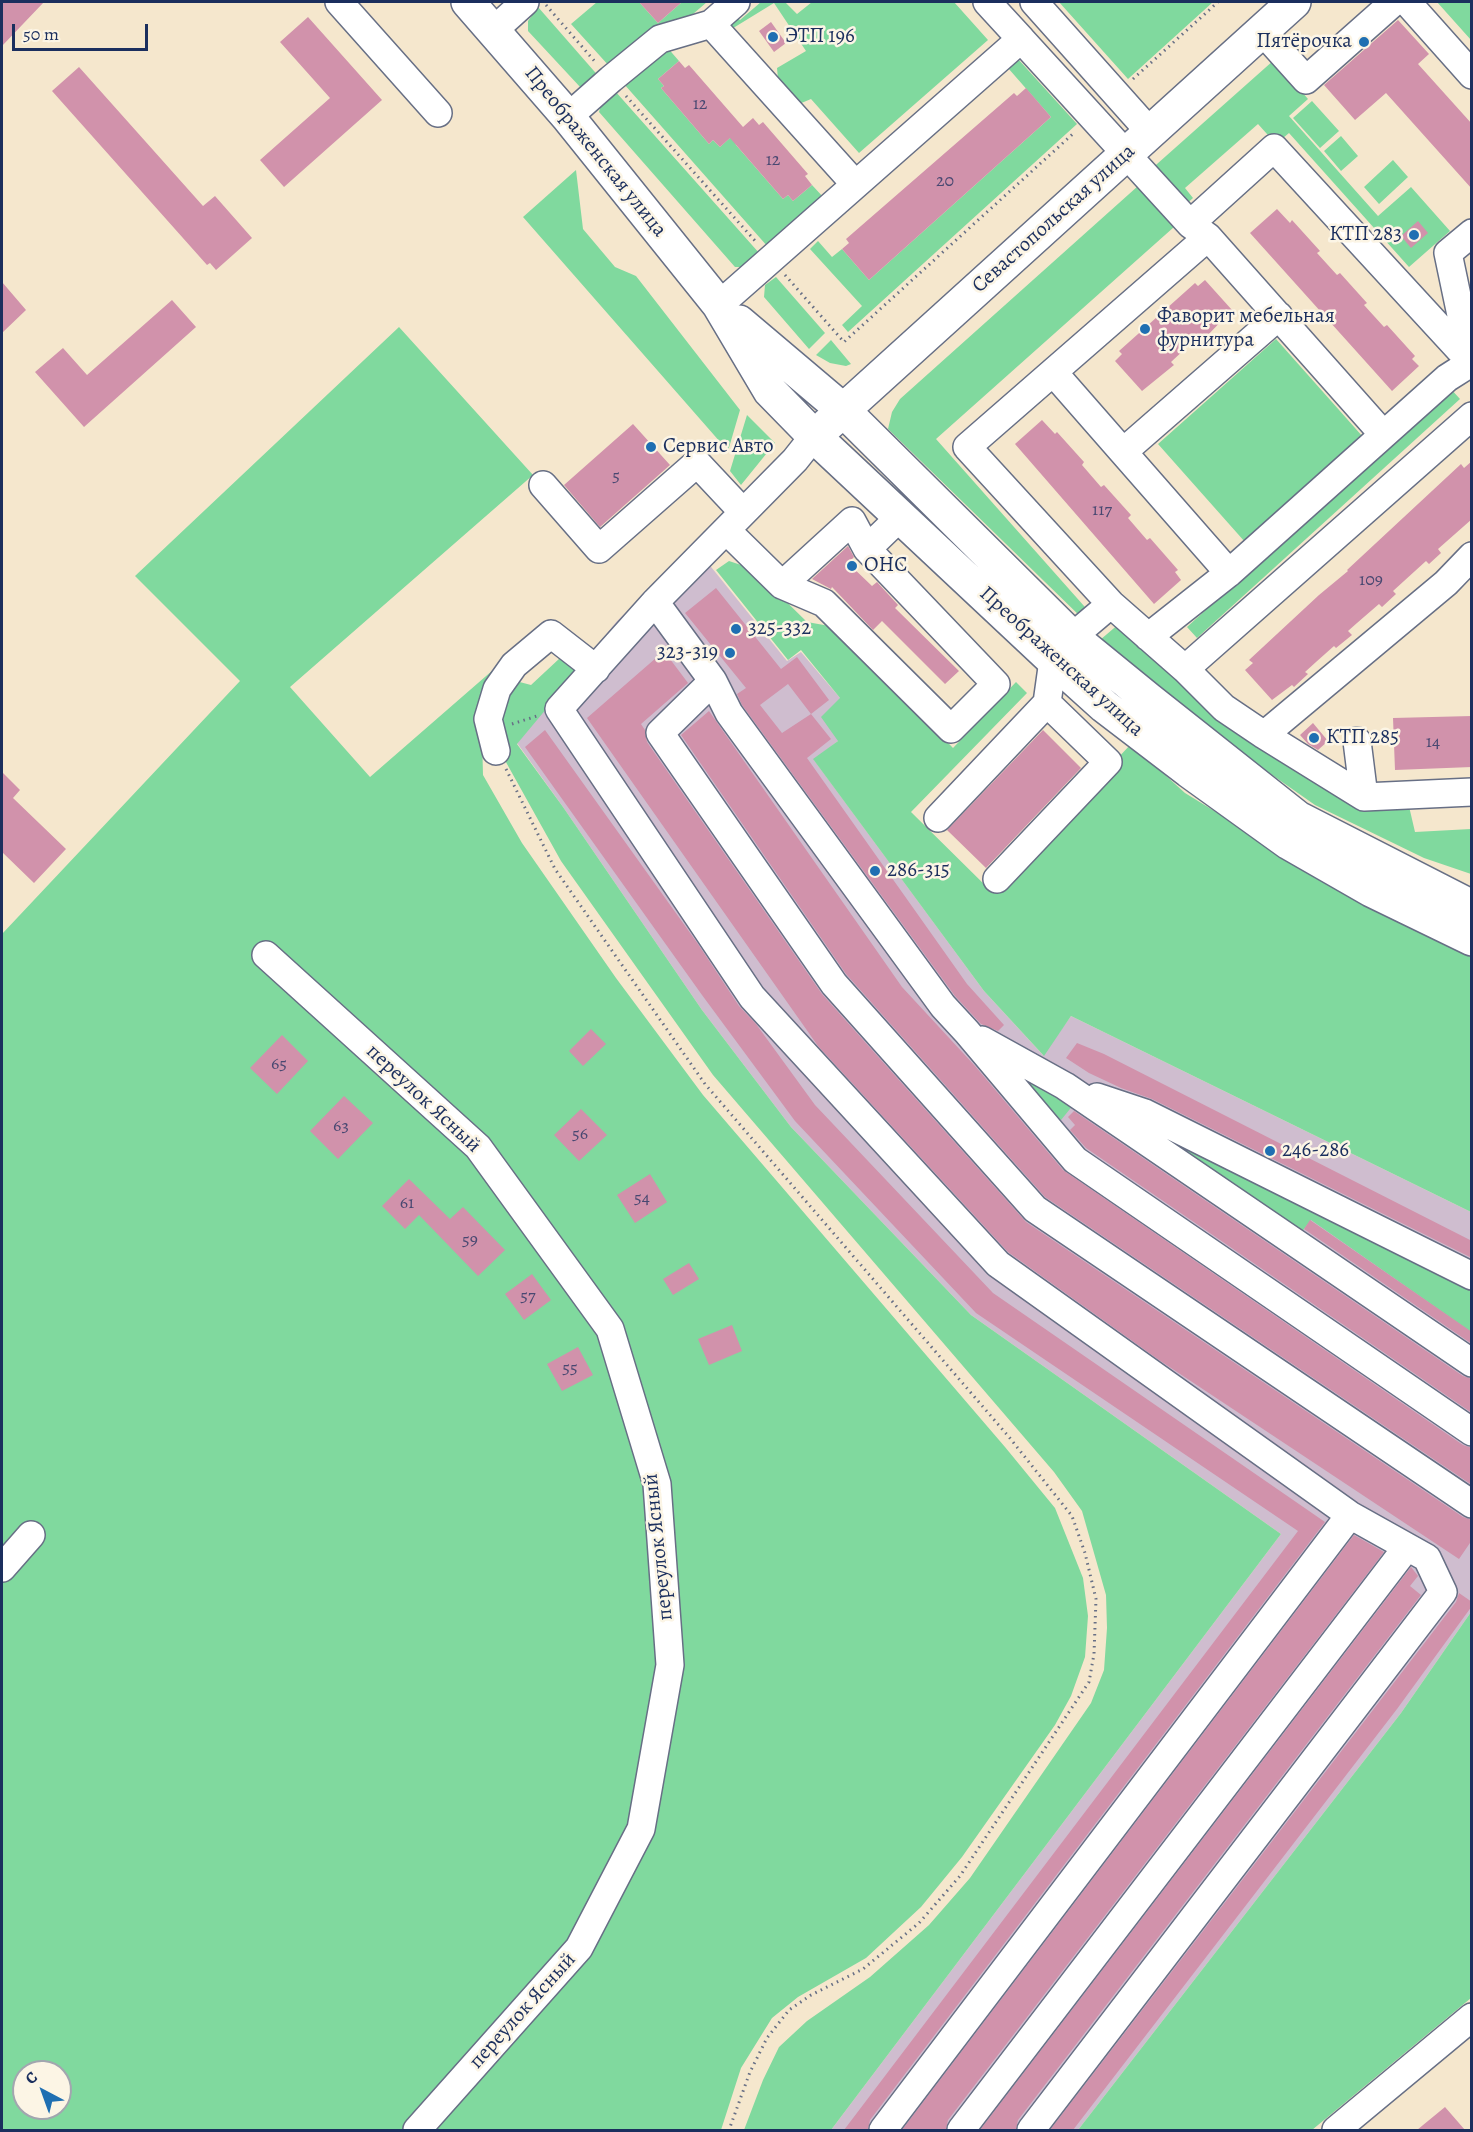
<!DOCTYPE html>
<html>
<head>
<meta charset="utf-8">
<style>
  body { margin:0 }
  #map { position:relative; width:1473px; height:2132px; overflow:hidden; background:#f5e7cd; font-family:Alegreya,serif }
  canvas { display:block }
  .frame { position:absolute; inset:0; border:3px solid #1b2f5e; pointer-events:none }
  .north { position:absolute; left:12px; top:2060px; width:60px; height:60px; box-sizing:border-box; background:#fcf5e5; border:2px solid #a2a6af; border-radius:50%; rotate:319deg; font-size:16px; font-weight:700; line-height:24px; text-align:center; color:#1b2f5e }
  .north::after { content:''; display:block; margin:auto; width:21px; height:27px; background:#1f6fb2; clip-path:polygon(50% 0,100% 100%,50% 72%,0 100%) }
  .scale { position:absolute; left:12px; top:24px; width:136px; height:27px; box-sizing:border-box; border:3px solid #1b2f5e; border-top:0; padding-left:8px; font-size:18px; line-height:21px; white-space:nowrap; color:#1b2f5e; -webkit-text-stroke:4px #fcf5e5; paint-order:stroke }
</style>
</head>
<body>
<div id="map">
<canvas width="1473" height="2132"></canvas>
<div class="frame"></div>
<div class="north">С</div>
<div class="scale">50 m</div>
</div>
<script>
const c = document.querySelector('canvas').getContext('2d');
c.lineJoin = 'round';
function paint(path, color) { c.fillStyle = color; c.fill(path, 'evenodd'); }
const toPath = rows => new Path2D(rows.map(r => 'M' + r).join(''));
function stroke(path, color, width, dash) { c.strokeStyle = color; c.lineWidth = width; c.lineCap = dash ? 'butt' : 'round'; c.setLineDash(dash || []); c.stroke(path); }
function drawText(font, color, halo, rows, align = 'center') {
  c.font = font + ' Alegreya,serif'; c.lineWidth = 5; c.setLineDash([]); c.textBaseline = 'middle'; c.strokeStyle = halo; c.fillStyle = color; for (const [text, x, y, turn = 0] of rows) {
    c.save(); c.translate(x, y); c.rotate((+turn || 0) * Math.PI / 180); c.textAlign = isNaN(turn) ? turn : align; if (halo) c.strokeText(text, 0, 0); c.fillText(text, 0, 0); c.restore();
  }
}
const industrial = toPath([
  [695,547,787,661,801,652,840,698,838,741,814,760,984,991,1043,1055,1071,1016,1471,1212,1471,1612,1401,1713,1078,2130,831,2130,1281,1534,971,1315,791,1127,702,1010,563,807,517,743,617,621]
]);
const green = toPath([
  [597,2,639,2,658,23,682,2,707,2,686,20,610,67,571,24],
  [761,2,785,2,797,14,812,2,954,2,988,40,859,153,811,99,799,104,778,79,777,68,806,51,774,3,730,30,723,22,733,14,740,20],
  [1059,2,1213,2,1128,79],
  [1437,2,1471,2,1471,40],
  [538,7,601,79,581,88,528,31,528,21],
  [666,46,679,61,658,79,664,86,661,88,709,144,713,140,720,147,733,135,736,145,783,199,788,195,793,201,812,185,824,198,768,247,624,84],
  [1018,59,1077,124,848,332,842,325,862,306,810,249,818,241,832,257,842,249,869,280,1051,117,1008,68],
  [1274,60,1308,99,1289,116,1378,216,1411,187,1450,231,1409,267,1289,133,1276,144,1258,124,1185,188,1193,198,1181,209,1148,172],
  [615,91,760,254,747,267,735,267,599,112,602,101],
  [1312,101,1339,131,1320,148,1293,118],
  [1341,136,1358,156,1341,171,1324,151],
  [1393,160,1408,177,1379,204,1364,187],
  [576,170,583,229,615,267,636,276,740,410,728,451,523,217],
  [1138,186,1174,227,936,439,1092,615,1085,621,888,429,892,412,900,399],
  [776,277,825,333,809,349,764,297,765,285],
  [399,327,533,475,290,687,370,777,524,643,481,698,483,775,522,843,616,978,703,1095,1005,1447,1055,1508,1083,1578,1088,1616,1085,1657,1071,1696,1055,1725,962,1857,921,1907,866,1958,798,1997,772,2018,741,2068,721,2130,2,2130,2,934,240,681,135,576],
  [24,2072,60,2072,60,2108,24,2108],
  [1276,339,1363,437,1245,542,1158,444],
  [831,340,851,364,846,366,830,363,816,355],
  [1450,388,1460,399,1197,638,1187,627],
  [747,415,775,443,741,485,730,471],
  [729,561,753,569,807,622,835,627,953,748,1016,682,1027,693,911,812,992,892,1131,744,1185,793,1371,907,1471,951,1471,1212,1071,1016,1044,1056,984,991,813,759,838,741,821,717,840,698,801,650,788,660,716,570],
  [1120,623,1262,747,1408,802,1415,832,1471,829,1471,874,1424,858,1315,805,1148,688,1100,640],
  [560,658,577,672,517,744,563,807,702,1010,791,1127,971,1315,1281,1534,831,2130,744,2130,763,2080,779,2047,807,2021,870,1977,929,1925,970,1878,1091,1703,1104,1670,1107,1628,1106,1595,1082,1511,1054,1472,713,1075,561,861,502,755,501,691,512,680,531,685],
  [1016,1074,1074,1104,1061,1120],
  [1153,1124,1471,1283,1471,1332,1311,1220,1300,1234,1144,1129],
  [1471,1612,1471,1998,1312,2130,1078,2130,1401,1713]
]);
const building = toPath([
  [2,2,44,2,2,46],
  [639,2,682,2,658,23],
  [308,17,382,100,284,187,260,160,330,98,280,42],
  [1398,20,1429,54,1418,64,1472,124,1472,189,1386,93,1355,120,1324,85],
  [771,22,786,43,774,52,759,31],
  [679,61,685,68,689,65,743,127,753,118,759,125,763,122,808,174,805,176,812,185,793,201,788,195,783,199,730,138,720,147,713,140,709,144,661,88,664,86,658,79],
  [79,67,203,206,215,196,252,238,216,270,210,263,207,265,52,91],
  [1026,88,1051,117,869,280,842,249,849,243,846,239,1014,93,1017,96],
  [1277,209,1290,223,1292,220,1320,251,1317,253,1337,275,1340,273,1367,303,1364,305,1384,327,1387,325,1415,356,1412,359,1419,366,1392,391,1250,233],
  [1418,221,1428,233,1411,248,1401,236],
  [1205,280,1232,310,1205,338,1201,334,1171,362,1174,365,1142,391,1115,361,1122,354,1119,351,1195,283,1198,286],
  [2,282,26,310,2,333],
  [172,300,196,327,84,427,35,372,63,348,87,375],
  [1042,420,1055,434,1057,432,1084,462,1082,465,1101,487,1104,485,1131,515,1128,518,1147,540,1150,538,1178,570,1175,572,1181,580,1154,604,1015,444],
  [633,424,670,465,600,527,564,485],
  [1472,461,1472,519,1438,549,1441,553,1429,564,1426,561,1393,591,1396,594,1382,607,1379,604,1357,623,1348,631,1352,635,1336,648,1334,646,1316,662,1305,672,1308,674,1294,687,1292,685,1272,700,1245,670,1253,663,1249,660,1319,595,1348,571,1347,570,1461,464,1464,468],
  [848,546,854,557,848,563,872,586,877,582,898,605,895,608,959,671,945,684,882,621,873,630,832,587,831,589,812,579],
  [716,588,781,669,797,657,829,700,811,714,831,739,807,758,967,984,1004,1025,998,1031,981,1024,955,996,742,705,737,694,746,688,685,613],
  [788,684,811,714,782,733,760,705],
  [664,651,688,683,641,724,645,730,647,742,822,994,1026,1222,1463,1517,1472,1520,1472,1540,1459,1559,1159,1360,1008,1252,818,1046,587,718],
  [709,711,902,987,975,1066,1063,1170,1463,1445,1472,1448,1472,1485,1045,1197,846,974,681,735],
  [1472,716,1472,767,1395,770,1393,718],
  [1313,723,1328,741,1318,750,1308,744,1300,735],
  [545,730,698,944,739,1006,756,1024,815,1105,993,1293,1325,1522,870,2120,868,2130,844,2130,1298,1531,976,1313,795,1121,702,995,525,747],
  [1043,730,1081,768,986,868,947,830],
  [2,772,20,790,13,798,66,849,34,883,2,852],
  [591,1029,606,1044,583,1066,569,1051],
  [282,1035,308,1061,277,1094,250,1068],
  [1077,1043,1104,1054,1472,1241,1472,1258,1152,1099,1121,1088,1089,1073,1066,1058],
  [344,1096,373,1123,338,1159,310,1131],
  [581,1109,607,1135,579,1161,554,1135],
  [1074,1111,1463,1376,1472,1379,1472,1413,1086,1148,1070,1130,1075,1125,1068,1117],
  [650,1174,667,1202,635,1223,617,1195],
  [409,1179,450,1219,463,1207,505,1250,478,1276,419,1215,405,1229,382,1206],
  [1310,1220,1472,1332,1472,1344,1304,1229],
  [689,1263,699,1279,673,1295,663,1279],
  [532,1274,551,1300,524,1320,505,1294],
  [732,1325,742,1351,709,1365,698,1339],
  [578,1347,593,1375,562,1391,547,1364],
  [1354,1535,1384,1552,948,2120,946,2130,902,2130],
  [1411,1567,1418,1576,1410,1586,1421,1595,1018,2120,1016,2130,980,2130],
  [1459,1593,1472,1602,1472,1606,1397,1709,1073,2130,1050,2130,1456,1602],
  [1445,2107,1465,2130,1417,2130]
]);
const path = toPath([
  [546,5,597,64],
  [1133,79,1218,2],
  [626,96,757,243],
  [785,275,844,342,1075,132],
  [512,724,537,716],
  [506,769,555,869,705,1084,1009,1437,1072,1516,1085,1553,1096,1599,1094,1654,1089,1682,960,1876,919,1923,863,1969,811,1995,789,2010,767,2038,750,2072,729,2130]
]);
const minor = toPath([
  [339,2,438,113],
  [987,2,1021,39],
  [1034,2,1150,132],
  [1407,2,1472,75],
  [711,24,855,184],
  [494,30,525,2],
  [1262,31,1306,80,1394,2],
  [568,117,611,79,660,39,711,24,736,2],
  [1190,224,1274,148,1471,362],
  [1208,237,967,447,1111,604,1185,669,1224,708,1264,735,1364,797,1472,792],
  [719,305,1021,39,1190,224,1208,237,1383,434],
  [1471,363,1448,253,1472,233],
  [1053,372,1123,452],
  [814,436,795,460,655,602,559,709,752,997,998,1264,1350,1515,1427,1558,1443,1592,1031,2130],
  [543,485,599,549,697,463,743,512],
  [726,530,782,585,852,521,867,549,996,684,951,729,824,603,782,585],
  [867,549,901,516],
  [1229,573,1123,452,1279,316],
  [655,602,713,681,660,733,834,984,1035,1209,1472,1504],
  [1148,637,1229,573,1447,378,1472,362],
  [1185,669,1472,416],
  [713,681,729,713,943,1006,967,1032,1075,1160,1472,1432],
  [1047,703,1053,660,1072,637,1111,604],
  [1264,735,1446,583,1472,556],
  [1357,741,1364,797],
  [496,751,488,719,497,689,514,665,551,634,596,669],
  [938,818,1047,703,1108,762,997,879],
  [266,955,478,1147,610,1329,657,1484,670,1665,641,1829,579,1948,417,2130],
  [982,1040,1065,1086,1472,1363],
  [1097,1097,1145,1113,1472,1276],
  [2,1568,31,1535],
  [883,2130,1350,1515],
  [961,2130,1407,1547],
  [1336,2130,1472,2017]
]);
const major = toPath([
  [468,2,568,117,719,305,770,391,814,436,1053,660,1104,706,1189,771,1289,843,1371,890,1472,939],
  [739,322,843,410,1072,637,1148,699,1298,818,1472,907],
  [827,425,1294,2]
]);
const markers = [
  [773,37,6,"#1f6fb2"],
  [1364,42,6,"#1f6fb2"],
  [1414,235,6,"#1f6fb2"],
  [1145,329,6,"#1f6fb2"],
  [651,447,6,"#1f6fb2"],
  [852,566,6,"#1f6fb2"],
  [736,629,6,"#1f6fb2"],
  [730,653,6,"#1f6fb2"],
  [1314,738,6,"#1f6fb2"],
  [875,871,6,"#1f6fb2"],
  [1270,1151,6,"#1f6fb2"]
];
const numberNames = [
  ["12",700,105],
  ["12",773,161],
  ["20",945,182],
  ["5",616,477],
  ["117",1102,511],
  ["109",1371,581],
  ["14",1433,743],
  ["65",279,1065],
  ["63",341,1127],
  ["56",580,1135],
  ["54",642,1199],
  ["61",407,1204],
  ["59",470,1241],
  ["57",528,1297],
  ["55",570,1369]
];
const poiNames = [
  ["ЭТП 196",785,37],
  ["Пятёрочка",1352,42,"right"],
  ["КТП 283",1402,235,"right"],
  ["Фаворит мебельная",1157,317],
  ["фурнитура",1157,341],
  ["Сервис Авто",663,447],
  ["ОНС",864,566],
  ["325-332",748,629],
  ["323-319",718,653,"right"],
  ["КТП 285",1326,738],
  ["286-315",887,871],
  ["246-286",1282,1151]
];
const streetNames = [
  ["Преображенская улица",595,152,51],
  ["Севастопольская улица",1054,219,-42],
  ["Преображенская улица",1061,662,42],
  ["переулок Ясный",423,1099,43],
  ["переулок Ясный",659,1547,-96],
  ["переулок Ясный",523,2011,-48]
];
paint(industrial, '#cfbdcf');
paint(green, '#80d99e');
paint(building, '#d192ab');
stroke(minor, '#676f85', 30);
stroke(major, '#676f85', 36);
stroke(path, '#676f85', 3, [1.5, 4.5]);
stroke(minor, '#fff', 27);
stroke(major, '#fff', 33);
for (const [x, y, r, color] of markers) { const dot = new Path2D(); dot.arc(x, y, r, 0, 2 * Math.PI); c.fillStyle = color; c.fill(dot); stroke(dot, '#fcf5e5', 2); }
drawText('18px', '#484871', null, numberNames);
drawText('21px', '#1b2f5e', '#fcf5e5', poiNames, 'left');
drawText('21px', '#1b2f5e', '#fcf5e5', streetNames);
</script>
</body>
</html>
